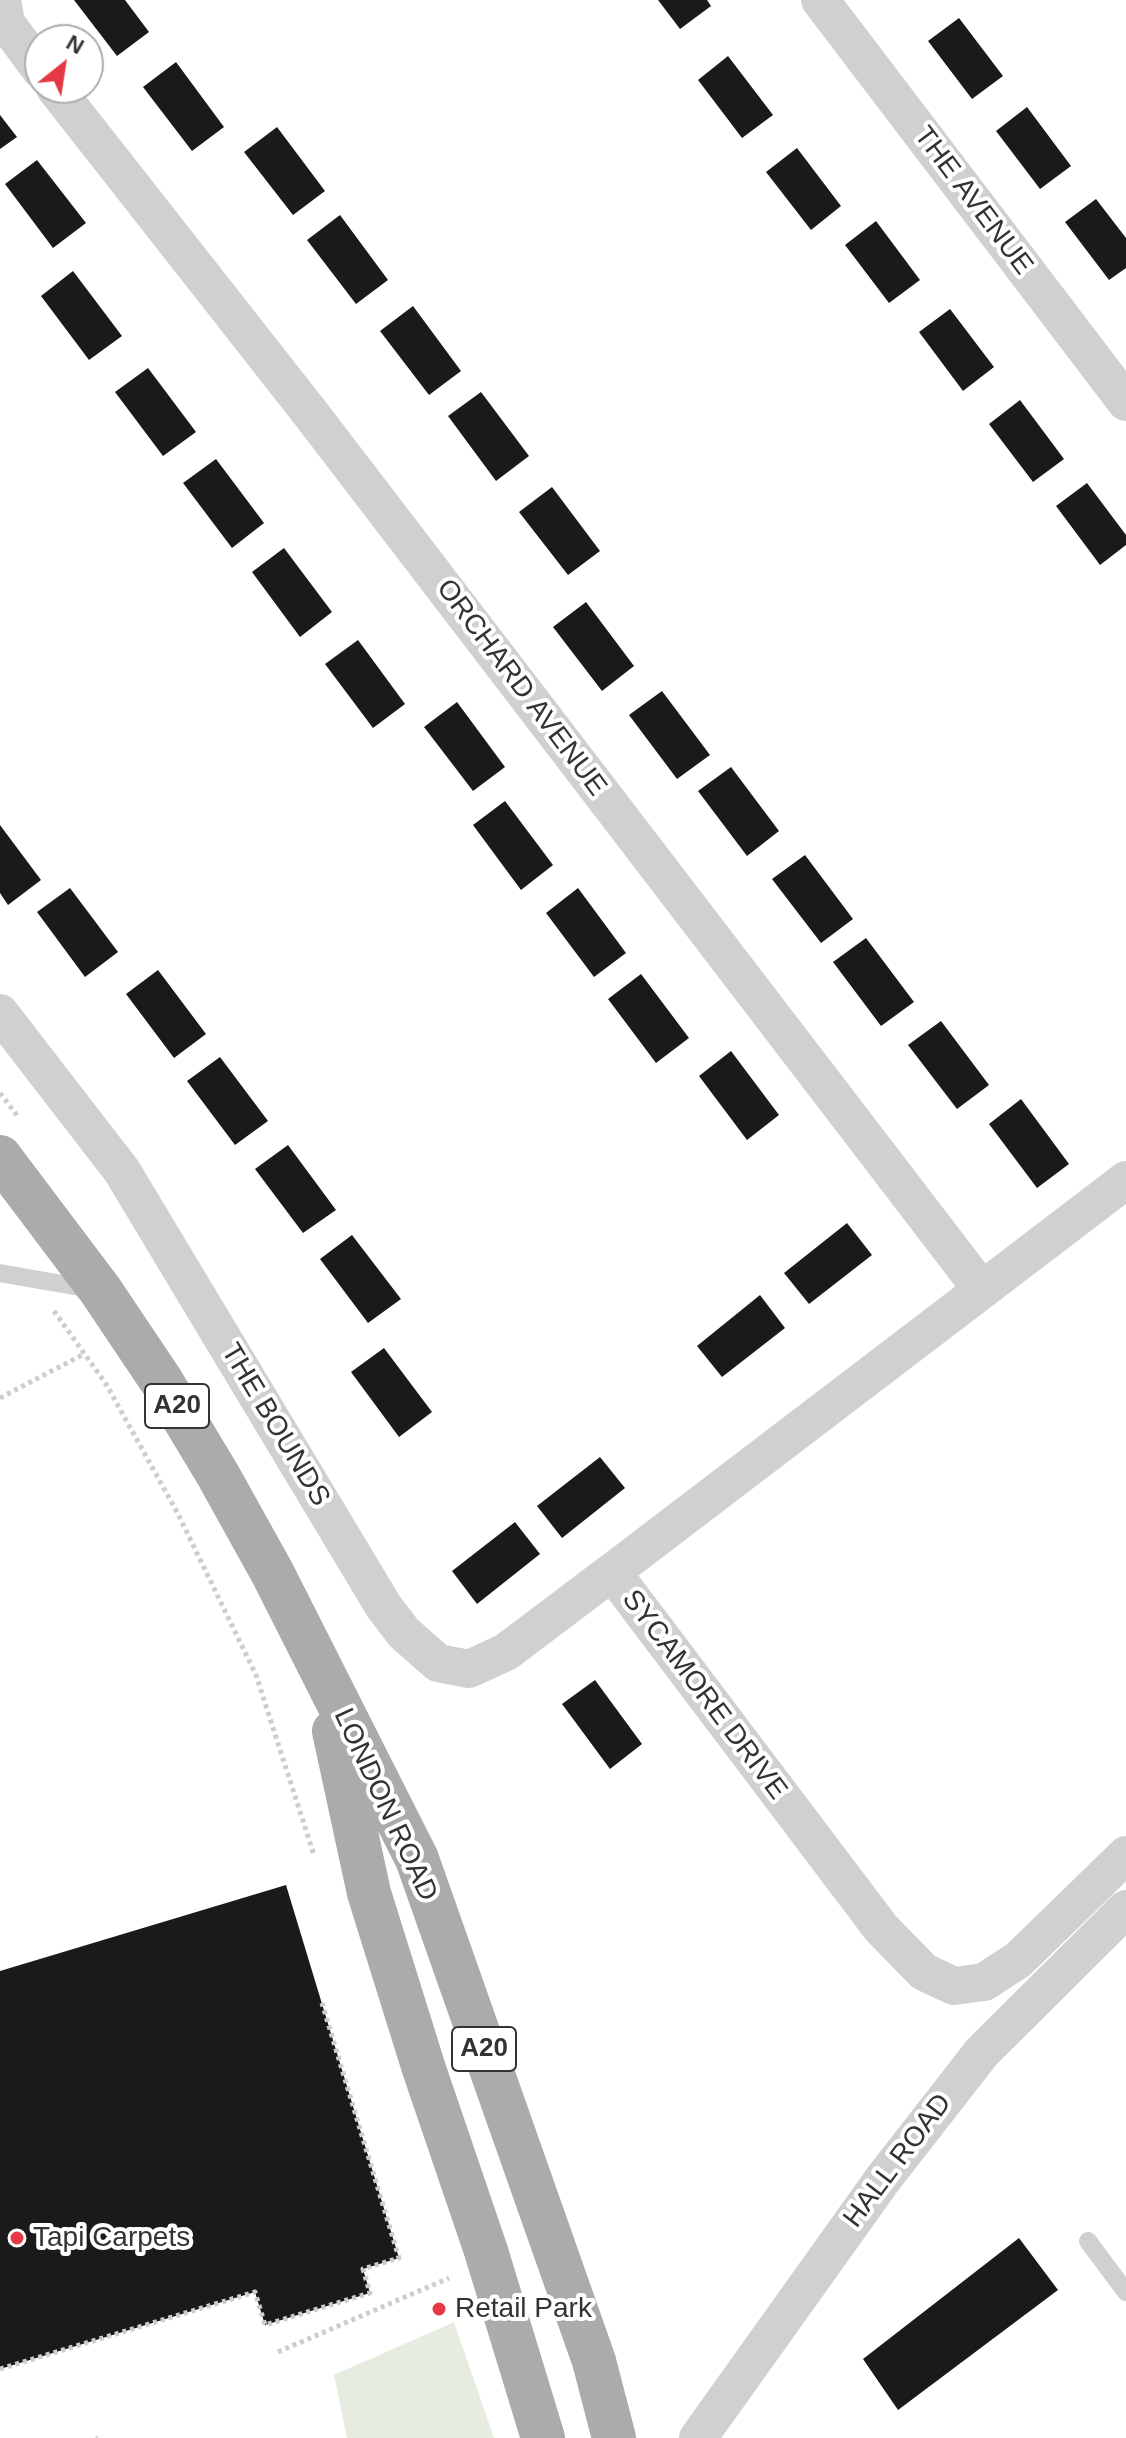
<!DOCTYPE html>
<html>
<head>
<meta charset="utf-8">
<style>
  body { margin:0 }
  #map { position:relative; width:1126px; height:2438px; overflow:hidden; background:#fff; font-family:Arial,sans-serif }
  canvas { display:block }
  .north { position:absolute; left:24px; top:24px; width:80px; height:80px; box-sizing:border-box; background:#fff; border:2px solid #adadad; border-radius:50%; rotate:30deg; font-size:22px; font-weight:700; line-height:32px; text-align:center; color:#333 }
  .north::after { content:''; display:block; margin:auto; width:28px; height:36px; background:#e63946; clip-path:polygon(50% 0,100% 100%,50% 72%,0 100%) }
</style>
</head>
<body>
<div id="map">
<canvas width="1126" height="2438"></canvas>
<div class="north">N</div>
</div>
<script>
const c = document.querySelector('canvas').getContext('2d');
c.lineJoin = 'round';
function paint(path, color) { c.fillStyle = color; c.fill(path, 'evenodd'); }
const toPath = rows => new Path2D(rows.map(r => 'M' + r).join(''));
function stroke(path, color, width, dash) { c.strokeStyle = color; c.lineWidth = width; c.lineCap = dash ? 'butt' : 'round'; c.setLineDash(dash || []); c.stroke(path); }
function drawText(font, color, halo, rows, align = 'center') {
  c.font = font + ' Arial,sans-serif'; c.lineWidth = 8; c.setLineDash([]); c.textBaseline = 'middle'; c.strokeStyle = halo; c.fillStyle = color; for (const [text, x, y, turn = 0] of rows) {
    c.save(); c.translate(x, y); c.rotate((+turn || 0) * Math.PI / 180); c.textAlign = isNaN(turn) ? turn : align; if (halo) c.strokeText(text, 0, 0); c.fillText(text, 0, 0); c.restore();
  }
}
const green = toPath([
  [454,2322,494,2438,347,2438,334,2375]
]);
const building = toPath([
  [74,0,125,0,149,32,117,56],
  [658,0,707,0,711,6,680,29],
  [959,18,1003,76,972,99,928,41],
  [728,56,773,115,742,138,698,80],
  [176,62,224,127,192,151,143,87],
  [1027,107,1071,166,1040,189,996,131],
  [0,115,17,137,0,149],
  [277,127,325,191,293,215,244,152],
  [797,148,841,206,811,230,766,172],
  [37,160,86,223,53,248,5,184],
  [1096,199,1126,238,1126,268,1109,280,1065,222],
  [340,215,388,280,356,304,307,240],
  [876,221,920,280,889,303,845,245],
  [73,271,122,336,89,360,41,296],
  [413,306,461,371,429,395,380,331],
  [950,309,994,367,963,391,919,332],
  [148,368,196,432,163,456,115,392],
  [481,392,529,456,496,481,448,416],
  [1020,400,1064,459,1033,482,989,424],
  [216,459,264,523,232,548,183,483],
  [1087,483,1126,535,1126,545,1100,565,1056,506],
  [552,487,600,551,568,575,519,512],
  [284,548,332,612,300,637,252,572],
  [586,602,634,666,602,691,553,627],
  [358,640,405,704,373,728,325,664],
  [662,691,710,755,677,779,629,715],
  [457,702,505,767,473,791,424,727],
  [731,767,779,831,747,856,698,791],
  [505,801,553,865,521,890,473,825],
  [0,825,41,880,8,905,0,893],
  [805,855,853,919,821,943,772,879],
  [70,888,118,952,85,977,37,912],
  [578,888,626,953,594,977,546,913],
  [866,938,914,1002,881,1026,833,962],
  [158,970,206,1034,174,1058,126,994],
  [641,974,689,1038,656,1063,608,999],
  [941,1021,989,1085,957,1109,908,1045],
  [731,1051,779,1115,747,1140,699,1076],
  [220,1057,268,1121,235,1145,187,1081],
  [1021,1099,1069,1164,1037,1188,989,1124],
  [288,1145,336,1210,303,1233,255,1169],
  [847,1223,872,1255,809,1304,784,1273],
  [352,1235,401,1299,368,1323,320,1259],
  [760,1295,785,1328,722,1377,697,1346],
  [384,1348,432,1412,399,1437,351,1372],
  [600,1457,625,1488,562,1538,537,1506],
  [515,1522,540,1554,477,1604,452,1571],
  [595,1680,642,1744,610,1769,562,1704],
  [286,1885,399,2258,363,2269,370,2293,265,2325,255,2292,0,2369,0,1971],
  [1019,2238,1058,2290,898,2410,863,2359]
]);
const path = toPath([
  [0,1093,19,1118],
  [54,1311,106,1384,178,1514,256,1675,314,1855],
  [0,1398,84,1354],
  [278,2352,449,2278],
  [0,2369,255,2292,265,2325,370,2293,363,2269,399,2258,322,2003],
  [96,2437,97,2438]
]);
const lane = toPath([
  [0,1273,91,1289],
  [1088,2241,1126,2292]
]);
const street = toPath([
  [2,0,6,23,40,69],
  [820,0,1126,402],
  [55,88,311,414,982,1290],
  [0,1013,122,1171,384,1607,404,1633,438,1663,469,1669,506,1652,612,1572],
  [1126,1180,612,1572,881,1928,924,1972,954,1986,984,1982,1018,1960,1126,1855],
  [698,2438,883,2179,982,2052,1126,1909]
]);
const primary = toPath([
  [0,1157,101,1291,162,1382,218,1475,273,1574,417,1859,594,2361,614,2438],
  [334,1731,369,1893,424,2069,486,2251,543,2438]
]);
const markers = [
  [17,2238,8,"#e63946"],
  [439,2309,8,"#e63946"]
];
const shields = [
  [177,1406,64],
  [484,2049,64]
];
const shieldNames = [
  ["A20",177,1406],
  ["A20",484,2049]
];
const streetNames = [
  ["THE AVENUE",973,201,53],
  ["ORCHARD AVENUE",521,688,53],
  ["THE BOUNDS",275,1425,59],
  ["SYCAMORE DRIVE",704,1695,53],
  ["LONDON ROAD",385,1805,65],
  ["HALL ROAD",898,2161,-53]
];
const poiNames = [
  ["Tapi Carpets",33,2238],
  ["Retail Park",455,2309]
];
paint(green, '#e6ecdf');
paint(building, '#1a1a1a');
stroke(path, '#cdcdcd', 5, [4, 4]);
stroke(lane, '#d0d0d0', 18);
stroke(street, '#d0d0d0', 38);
stroke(primary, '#ababab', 44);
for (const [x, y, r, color] of markers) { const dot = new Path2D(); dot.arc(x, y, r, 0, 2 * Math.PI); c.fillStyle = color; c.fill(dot); stroke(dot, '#fff', 3); }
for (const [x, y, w] of shields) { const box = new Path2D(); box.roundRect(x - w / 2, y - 22, w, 44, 6); c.fillStyle = '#fff'; c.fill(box); stroke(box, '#333', 2); }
drawText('bold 26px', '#333', null, shieldNames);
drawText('28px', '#333', '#fff', streetNames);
drawText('28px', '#333', '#fff', poiNames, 'left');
</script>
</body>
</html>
